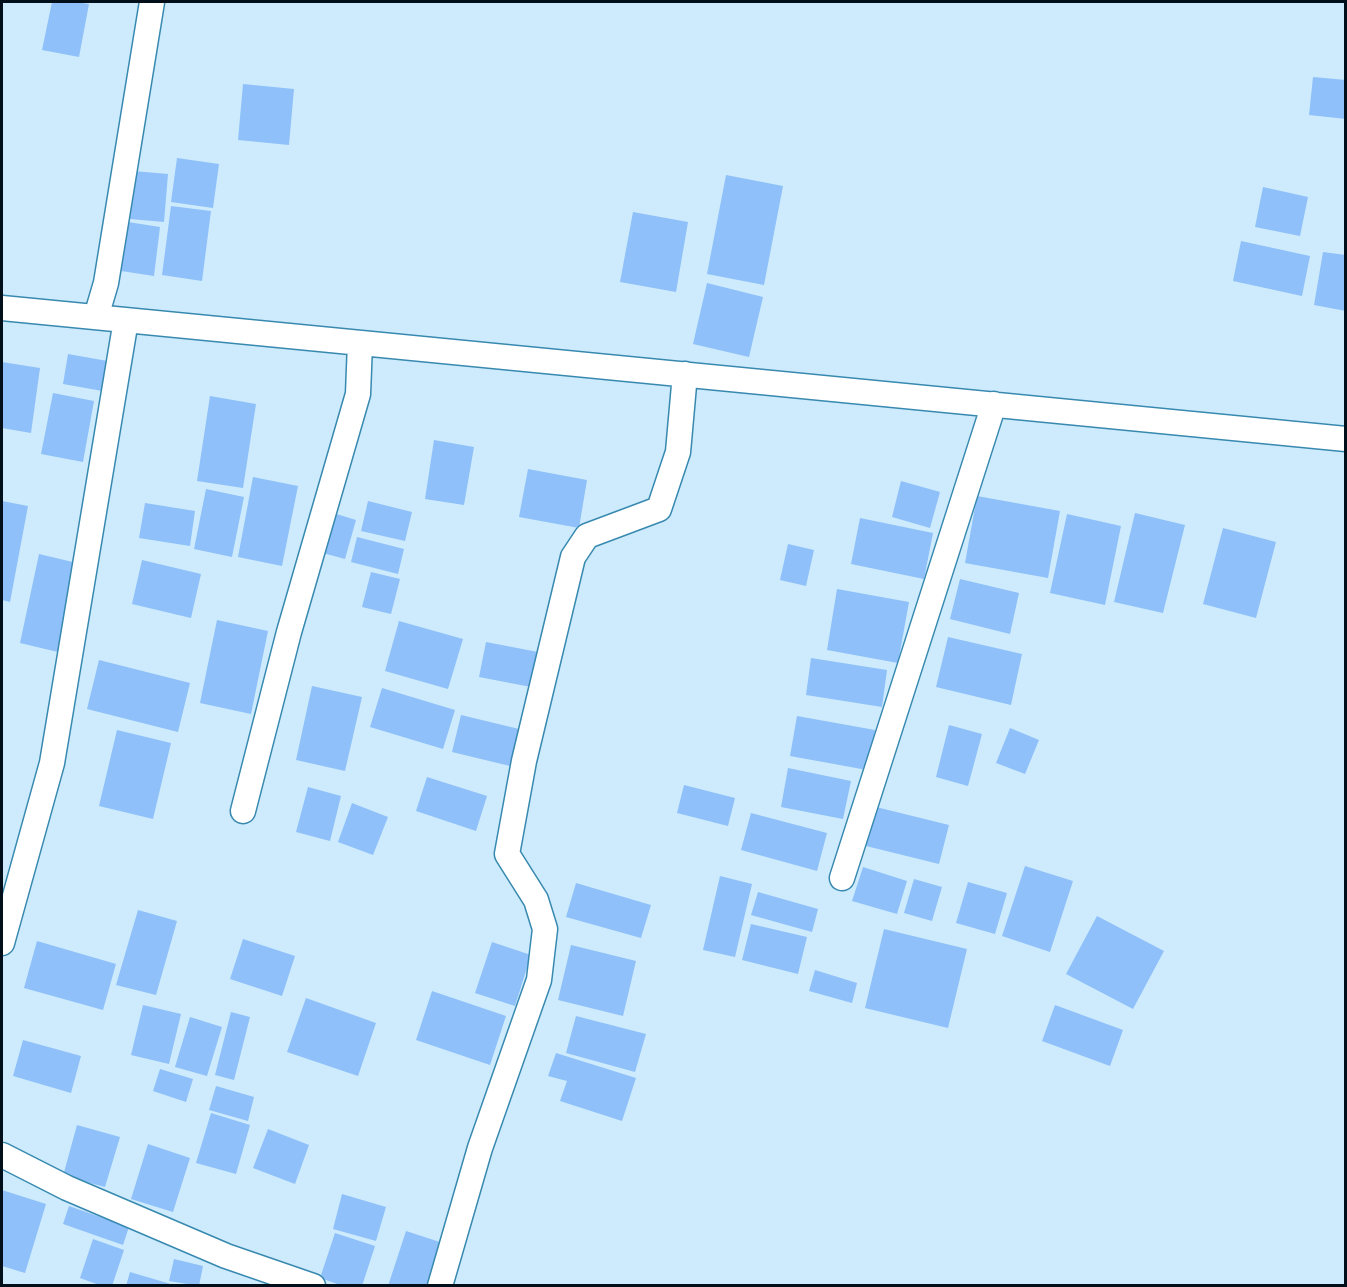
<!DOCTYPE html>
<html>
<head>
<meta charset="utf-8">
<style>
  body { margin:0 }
  #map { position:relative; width:1347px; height:1287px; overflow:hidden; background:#cdebfc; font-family:Signika,sans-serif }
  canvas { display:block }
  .frame { position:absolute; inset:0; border:3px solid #000f1a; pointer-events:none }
</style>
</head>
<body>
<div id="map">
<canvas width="1347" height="1287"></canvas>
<div class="frame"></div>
</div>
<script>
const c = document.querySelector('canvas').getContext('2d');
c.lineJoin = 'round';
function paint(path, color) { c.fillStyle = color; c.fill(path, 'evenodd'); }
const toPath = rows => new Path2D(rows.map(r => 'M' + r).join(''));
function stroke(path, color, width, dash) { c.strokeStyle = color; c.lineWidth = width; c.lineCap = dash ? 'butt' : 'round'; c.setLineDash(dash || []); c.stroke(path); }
const building = toPath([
  [52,2,76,2,89,4,79,57,42,50],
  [1313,77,1346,80,1346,119,1309,115],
  [243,84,294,89,289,145,238,140],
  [177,158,219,164,213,208,171,202],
  [133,171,168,174,164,222,130,219],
  [726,175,783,186,764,285,707,274],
  [1263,187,1308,197,1300,236,1255,227],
  [171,206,211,211,202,281,162,275],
  [633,212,688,222,676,292,620,282],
  [128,222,160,227,154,276,121,271],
  [1241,241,1310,256,1302,296,1233,281],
  [1323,252,1346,255,1346,311,1314,305],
  [707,283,763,297,749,357,693,344],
  [68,354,113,362,108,392,63,384],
  [2,362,40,368,31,433,2,428],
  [53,393,94,401,83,462,41,454],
  [210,396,256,404,243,488,197,481],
  [434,440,474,447,464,505,425,499],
  [528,469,587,480,579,528,519,517],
  [253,477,298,486,282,566,238,557],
  [901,481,940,492,930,528,892,517],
  [206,489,244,497,232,557,194,549],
  [977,496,1060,511,1048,578,965,563],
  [2,501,28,506,10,602,2,600],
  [368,501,412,512,405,541,361,531],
  [145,503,195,511,190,546,139,538],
  [330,512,356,520,345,559,319,552],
  [1135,513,1185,525,1163,613,1114,602],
  [1067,514,1121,526,1105,605,1050,593],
  [860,518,933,533,924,579,851,564],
  [1223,528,1276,542,1256,618,1203,604],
  [357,537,404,549,398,574,351,562],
  [788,544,814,550,806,586,780,580],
  [39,554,77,563,58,652,20,643],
  [142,560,201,574,191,618,132,604],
  [371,572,400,579,391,614,362,607],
  [960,579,1019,593,1010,634,950,619],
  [837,589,909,602,898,663,827,650],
  [217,620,268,631,251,714,200,703],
  [399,621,463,639,448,689,385,671],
  [948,637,1022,654,1011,705,936,687],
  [486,642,538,652,531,687,479,677],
  [811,658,887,670,882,707,806,695],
  [99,660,190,683,178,732,87,709],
  [312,686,362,697,345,771,296,760],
  [382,688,455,710,443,749,370,727],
  [461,715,519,729,510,766,452,752],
  [797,716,875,730,867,770,790,756],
  [949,725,982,734,968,786,936,777],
  [1010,728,1039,740,1025,774,996,763],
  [117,730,171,743,153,819,99,806],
  [788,768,851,781,843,819,781,807],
  [427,777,487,796,476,831,416,811],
  [684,785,735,798,728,826,677,813],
  [308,787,341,796,330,841,296,832],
  [352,803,388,817,373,855,338,842],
  [876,807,949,825,939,864,866,846],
  [751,813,827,833,817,871,741,850],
  [1025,866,1073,881,1050,952,1002,936],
  [863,867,907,881,897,914,852,901],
  [720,876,752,884,735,957,703,950],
  [914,879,942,887,932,921,904,913],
  [968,882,1007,893,995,934,956,923],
  [576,883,651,905,641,938,566,917],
  [758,892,818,909,812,932,751,915],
  [138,910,177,921,156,995,116,985],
  [1097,916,1164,951,1133,1009,1066,974],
  [751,924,807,937,798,974,742,960],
  [884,929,967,949,948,1028,865,1008],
  [243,939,295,956,282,996,230,979],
  [37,941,116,964,103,1010,24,988],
  [492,942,531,955,515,1006,475,993],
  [571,945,636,961,623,1016,558,1000],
  [815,970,857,983,852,1003,809,991],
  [432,991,506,1016,490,1065,416,1040],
  [306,998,376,1023,358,1076,287,1052],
  [143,1005,181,1014,169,1064,131,1055],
  [1055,1005,1123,1030,1110,1066,1042,1041],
  [231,1012,250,1017,234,1080,215,1075],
  [576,1016,646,1034,635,1072,566,1053],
  [190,1017,222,1027,207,1076,175,1067],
  [23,1040,81,1056,71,1093,13,1076],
  [556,1053,636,1078,622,1121,560,1101,567,1081,548,1076],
  [160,1069,193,1079,186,1102,153,1091],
  [216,1086,254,1097,248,1121,209,1110],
  [211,1113,250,1125,236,1174,196,1163],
  [77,1125,120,1137,105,1187,63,1176],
  [268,1129,309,1145,295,1184,253,1168],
  [148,1144,190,1158,173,1212,131,1199],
  [2,1190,46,1204,25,1273,2,1266],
  [342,1194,386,1207,376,1241,333,1229],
  [69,1206,129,1227,123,1245,63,1224],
  [406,1231,443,1243,428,1286,388,1286],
  [335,1233,375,1246,362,1286,343,1286,320,1278],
  [93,1239,124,1250,112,1286,102,1286,80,1278],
  [174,1259,203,1266,199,1286,169,1281],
  [130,1272,174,1285,173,1286,126,1286]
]);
const minor = toPath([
  [2,308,1346,439],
  [96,317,106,283,152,2],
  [243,811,289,632,358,394,360,343],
  [842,878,994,404],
  [2,943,52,763,126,320],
  [2,1155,67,1188,226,1256,313,1286],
  [440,1286,480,1148,539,980,545,929,536,900,507,854,524,761,573,557,587,536,659,509,678,452,685,374]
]);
paint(building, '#8fc0fa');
stroke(minor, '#3889b0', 27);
stroke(minor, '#fff', 24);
</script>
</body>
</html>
